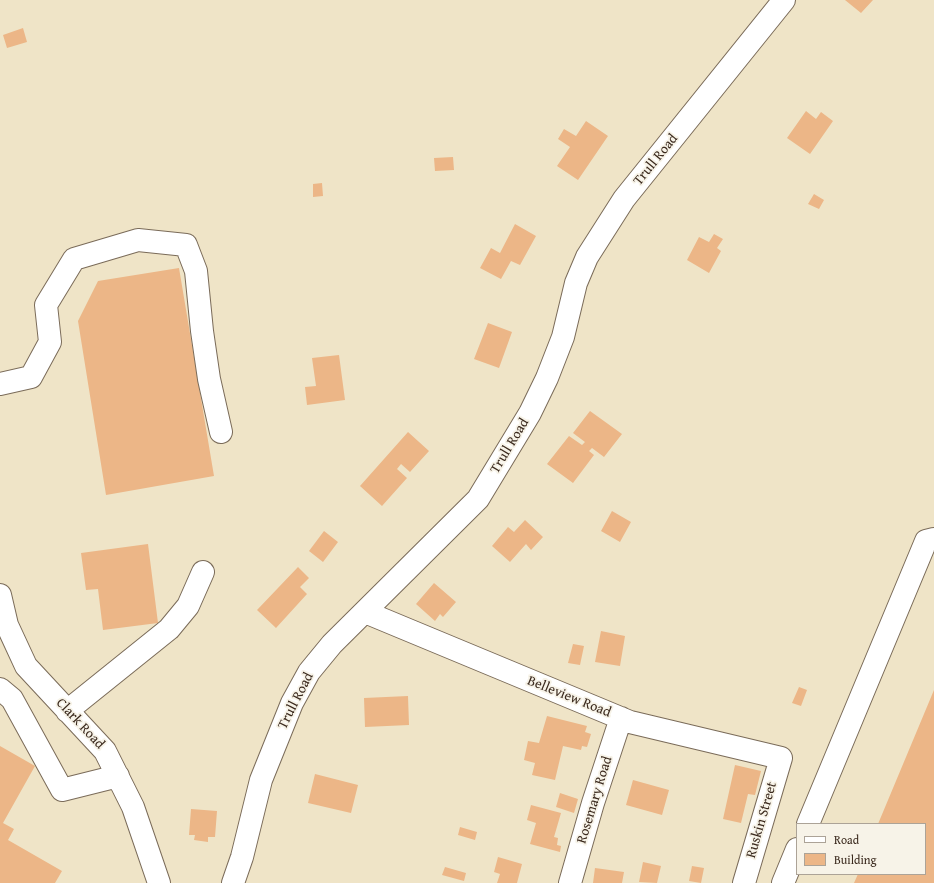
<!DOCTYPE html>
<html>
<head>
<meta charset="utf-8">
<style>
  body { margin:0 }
  #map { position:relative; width:934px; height:883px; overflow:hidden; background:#efe4c7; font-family:"Gentium Book Plus",serif }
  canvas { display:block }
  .legend { position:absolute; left:796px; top:823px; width:130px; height:52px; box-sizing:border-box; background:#f7f3e8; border:1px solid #aca397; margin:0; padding:5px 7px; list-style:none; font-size:12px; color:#3b2a1e }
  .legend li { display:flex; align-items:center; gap:8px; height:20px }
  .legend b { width:20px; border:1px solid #aca397 }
</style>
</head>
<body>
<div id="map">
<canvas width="934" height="883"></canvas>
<ul class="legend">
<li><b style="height:5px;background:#fff"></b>Road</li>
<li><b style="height:11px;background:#ecb687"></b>Building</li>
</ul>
</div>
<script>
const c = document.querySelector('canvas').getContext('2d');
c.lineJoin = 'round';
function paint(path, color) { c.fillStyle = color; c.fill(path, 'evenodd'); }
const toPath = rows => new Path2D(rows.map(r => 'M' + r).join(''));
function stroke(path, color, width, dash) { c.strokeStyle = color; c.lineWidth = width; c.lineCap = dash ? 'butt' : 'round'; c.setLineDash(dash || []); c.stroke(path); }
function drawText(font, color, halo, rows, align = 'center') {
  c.font = font + ' "Gentium Book Plus",serif'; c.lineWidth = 3.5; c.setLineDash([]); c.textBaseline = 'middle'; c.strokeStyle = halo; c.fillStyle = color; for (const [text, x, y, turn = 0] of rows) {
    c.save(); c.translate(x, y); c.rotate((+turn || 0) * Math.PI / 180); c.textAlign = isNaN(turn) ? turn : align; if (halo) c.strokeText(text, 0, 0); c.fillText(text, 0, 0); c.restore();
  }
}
const building = toPath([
  [845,0,873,0,861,13],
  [23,28,27,42,7,48,3,35],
  [806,111,816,119,821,112,833,121,810,154,787,138],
  [586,121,608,136,578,180,557,166,570,147,558,139,564,129,576,136],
  [453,157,454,170,435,171,434,158],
  [322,183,323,196,313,197,313,184],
  [814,194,824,200,819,209,808,204],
  [515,224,536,236,520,265,511,261,501,279,480,268,491,248,500,253],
  [714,234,723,239,717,248,721,251,709,273,687,260,699,237,709,242],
  [179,268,214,476,106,495,78,321,98,281],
  [488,323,512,332,499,368,474,359],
  [339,355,345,400,307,405,305,387,316,386,312,358],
  [590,411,622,434,604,457,592,448,589,451,594,455,573,483,547,464,569,436,582,445,585,442,573,433],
  [408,432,429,451,410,472,401,464,397,469,407,478,382,506,360,486],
  [612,511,631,522,620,542,601,531],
  [525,520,543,537,531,550,526,544,510,562,492,546,508,527,514,532],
  [324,531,338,542,323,562,309,551],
  [148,544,158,623,103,630,98,589,86,590,81,553],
  [298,567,309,578,300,587,307,594,276,628,257,610],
  [434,583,456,602,443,617,440,614,435,621,416,604],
  [601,631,625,636,620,666,595,662],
  [573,644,584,646,580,665,568,663],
  [799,687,807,690,801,706,792,703],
  [934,690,934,883,854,883,858,874,925,874,925,824,878,824],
  [408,696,409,725,365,727,364,698],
  [547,716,587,726,585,732,591,734,587,747,582,746,581,750,563,746,555,780,532,775,535,763,524,760,528,741,539,743],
  [0,746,35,766,3,823,14,829,8,840,62,871,55,883,0,883],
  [735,765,761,771,755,795,748,794,741,823,723,819],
  [315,774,358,785,351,813,308,803],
  [633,780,669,790,662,815,626,805],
  [560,793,578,799,574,813,556,807],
  [531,805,561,813,554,837,558,838,557,845,561,846,560,852,530,844,536,823,527,820],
  [191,809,217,811,215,837,208,837,208,842,194,840,195,835,189,835],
  [460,827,477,832,475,840,458,835],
  [498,857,522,864,517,883,497,883,500,874,494,872],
  [643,862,661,866,657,883,639,882],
  [692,866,704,868,701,883,689,881],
  [445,867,466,873,464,881,442,875],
  [595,868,624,872,622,883,593,883]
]);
const minor = toPath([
  [0,384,31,377,50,342,46,305,74,259,138,240,186,245,196,271,202,331,209,379,221,432],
  [0,595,7,625,26,666,105,751,133,807,159,883],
  [365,612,630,722,781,758,744,883],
  [0,689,12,699,62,790,118,776],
  [67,711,169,629,188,606,203,572],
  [808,824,926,541,934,539],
  [233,883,242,857,261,780,292,703,309,672,332,644,478,499,530,413,547,378,563,337,576,283,587,257,624,199,784,0],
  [570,883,593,803,621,718],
  [783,883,797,849]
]);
const streetNames = [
  ["Trull Road",656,160,-51],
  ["Trull Road",510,446,-59],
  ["Belleview Road",569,697,22],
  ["Trull Road",296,701,-63],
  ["Clark Road",80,724,47],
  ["Rosemary Road",595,800,-73],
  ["Ruskin Street",762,820,-74]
];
paint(building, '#ecb687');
stroke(minor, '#7a6b59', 24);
stroke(minor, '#fff', 22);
drawText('14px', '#3b2a1e', '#f7f3e8', streetNames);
</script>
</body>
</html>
